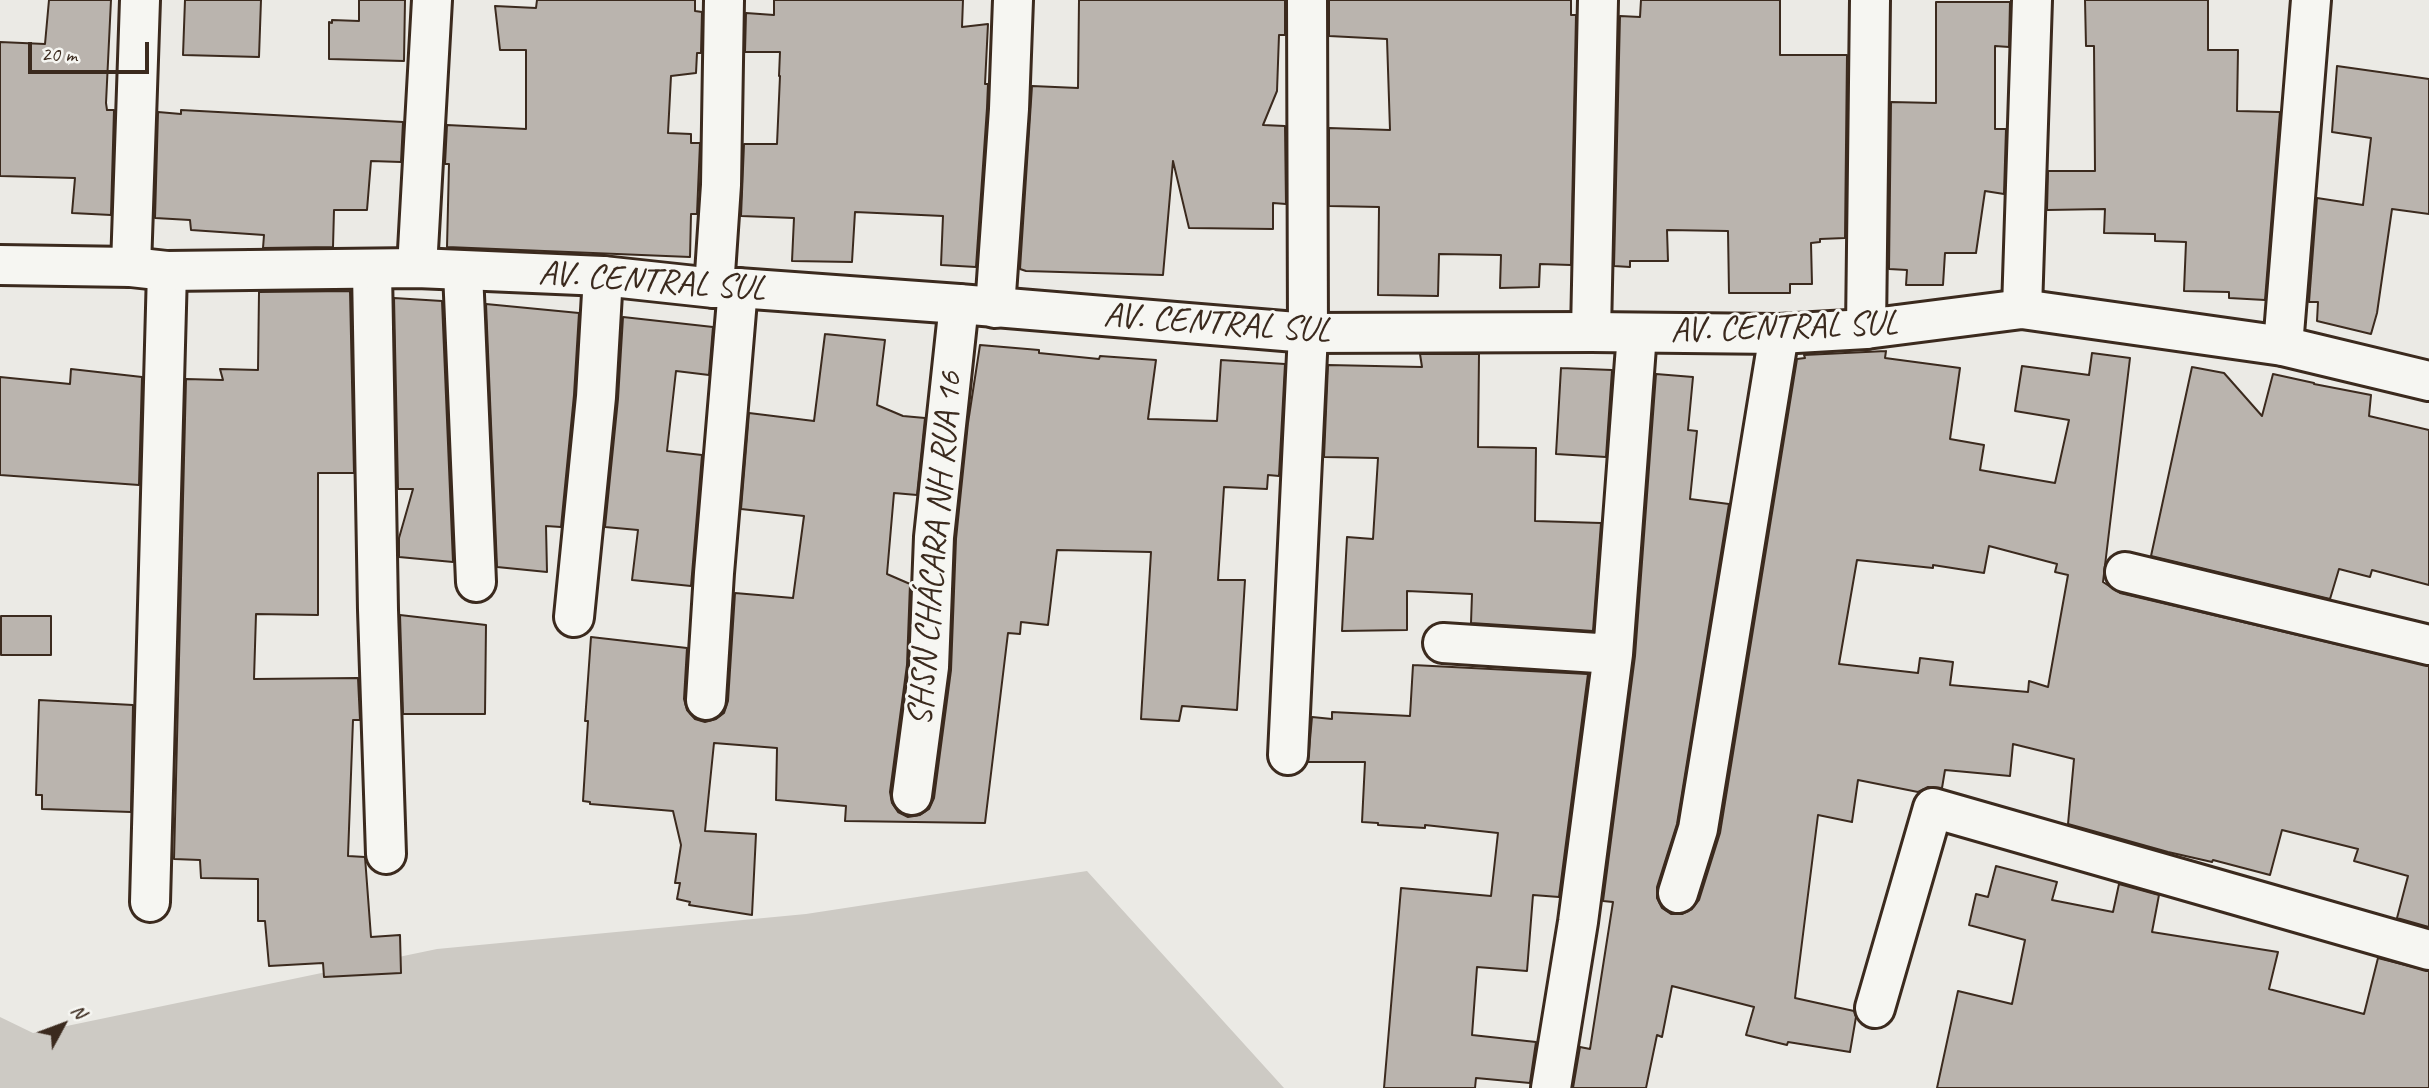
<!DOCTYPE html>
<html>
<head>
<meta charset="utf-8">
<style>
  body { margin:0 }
  #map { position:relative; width:2429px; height:1088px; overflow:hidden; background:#ebeae5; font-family:Caveat,sans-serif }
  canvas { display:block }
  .north { position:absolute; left:28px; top:990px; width:70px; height:70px; -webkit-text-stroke:5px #f6f6f2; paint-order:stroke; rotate:49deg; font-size:19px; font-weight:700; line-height:28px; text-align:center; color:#3b2a1e }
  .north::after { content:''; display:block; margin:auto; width:24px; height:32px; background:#3b2a1e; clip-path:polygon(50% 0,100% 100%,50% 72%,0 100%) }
  .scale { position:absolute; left:28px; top:42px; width:121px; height:32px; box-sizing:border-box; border:4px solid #3b2a1e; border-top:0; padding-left:9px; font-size:21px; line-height:24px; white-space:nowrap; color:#3b2a1e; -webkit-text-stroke:5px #f6f6f2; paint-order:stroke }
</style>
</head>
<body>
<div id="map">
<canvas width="2429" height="1088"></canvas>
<div class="north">N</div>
<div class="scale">20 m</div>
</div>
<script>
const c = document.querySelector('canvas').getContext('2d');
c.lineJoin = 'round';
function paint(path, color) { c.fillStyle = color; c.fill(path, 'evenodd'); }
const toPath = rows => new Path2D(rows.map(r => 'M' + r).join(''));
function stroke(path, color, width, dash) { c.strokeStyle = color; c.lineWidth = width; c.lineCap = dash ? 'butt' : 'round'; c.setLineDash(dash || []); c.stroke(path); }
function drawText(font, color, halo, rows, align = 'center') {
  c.font = font + ' Caveat,sans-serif'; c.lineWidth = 6; c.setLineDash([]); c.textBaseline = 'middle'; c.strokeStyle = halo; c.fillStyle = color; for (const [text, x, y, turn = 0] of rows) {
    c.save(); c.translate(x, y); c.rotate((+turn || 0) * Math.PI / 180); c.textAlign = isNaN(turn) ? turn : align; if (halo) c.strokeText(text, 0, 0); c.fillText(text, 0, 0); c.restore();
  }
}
const green = toPath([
  [1087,871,1284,1088,0,1088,0,1017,33,1033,437,949,806,914]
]);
const building = toPath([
  [49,0,111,0,106,103,107,110,114,110,111,215,72,213,75,178,0,176,0,42,45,44,49,0],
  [185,0,261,0,259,57,183,55,185,0],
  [359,0,405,0,404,61,329,59,329,22,332,23,332,20,359,21,359,0],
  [537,0,695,0,695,11,702,12,701,53,697,53,696,73,671,76,668,133,691,134,691,143,700,143,697,214,691,214,690,257,447,247,449,164,445,164,447,125,526,129,526,50,500,50,495,6,536,8,537,0],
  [774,0,963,0,962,27,988,24,985,84,988,84,987,108,976,267,941,265,943,216,855,212,852,262,792,261,794,218,741,216,744,144,777,144,780,76,779,76,780,52,745,52,746,13,774,15,774,0],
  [1079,0,1285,0,1285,35,1279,35,1277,91,1263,125,1285,126,1286,204,1273,203,1273,229,1189,228,1173,161,1163,275,1026,271,1020,269,1032,86,1078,88,1079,0],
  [1329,0,1571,0,1571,15,1576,15,1571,265,1540,264,1539,287,1500,288,1501,255,1439,254,1438,296,1378,295,1379,207,1329,206,1329,128,1390,130,1387,39,1329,36,1329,0],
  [1641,0,1780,0,1780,55,1847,55,1845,238,1820,239,1820,242,1811,243,1812,284,1790,284,1790,293,1729,293,1728,231,1667,230,1668,261,1630,261,1630,267,1614,266,1620,16,1640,17,1641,0],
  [2085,0,2208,0,2208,50,2238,50,2237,111,2280,112,2265,300,2229,298,2229,292,2184,291,2186,242,2155,241,2155,234,2104,233,2105,209,2047,210,2048,171,2095,171,2094,46,2086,46,2085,0],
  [1936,2,2010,2,2009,47,1995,46,1995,129,2006,129,2004,194,1985,191,1976,253,1945,253,1943,285,1906,285,1907,270,1889,269,1891,102,1936,103,1936,2],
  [2337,66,2429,79,2429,214,2392,209,2377,313,2371,334,2317,321,2318,302,2309,302,2317,198,2363,205,2371,138,2332,132,2337,66],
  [181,110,403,122,401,162,371,161,367,210,334,210,333,247,263,248,264,235,191,230,190,220,155,218,158,112,181,114,181,110],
  [350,291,354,473,318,473,318,615,256,614,254,679,358,678,360,720,353,720,348,856,365,857,371,937,400,935,401,973,324,977,323,963,269,966,265,921,258,921,258,879,201,878,200,860,174,859,186,379,223,380,220,369,258,370,259,292,350,291],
  [394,298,442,301,453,562,399,557,399,538,413,489,398,489,394,298],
  [486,304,579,313,574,395,561,527,546,526,547,572,497,567,486,304],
  [623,317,713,327,709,375,676,371,667,451,702,455,691,586,632,580,638,530,605,527,618,399,623,317],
  [825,334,885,340,877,405,903,416,925,418,917,495,894,493,887,574,910,584,907,665,890,792,892,803,898,812,908,817,920,815,929,809,934,798,951,670,956,539,968,423,980,345,1039,350,1039,353,1099,359,1100,356,1156,360,1148,419,1217,421,1221,360,1285,364,1279,476,1268,475,1267,489,1224,487,1218,580,1245,580,1237,710,1182,706,1179,721,1141,719,1151,552,1057,550,1048,625,1021,622,1020,634,1008,633,985,823,845,821,846,806,776,800,777,748,714,743,705,831,756,834,752,915,689,905,690,902,677,899,680,883,675,883,681,845,673,811,590,804,590,802,583,801,588,721,585,721,591,637,687,648,684,699,687,710,695,719,705,722,716,719,724,713,728,701,735,593,793,598,804,516,741,509,749,413,814,421,825,334],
  [1886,351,1885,358,1960,368,1950,439,1984,445,1980,470,2055,483,2069,420,2015,411,2022,366,2089,375,2092,353,2130,358,2103,582,2120,593,2429,666,2429,927,2397,918,2408,876,2354,861,2358,849,2282,830,2270,875,2213,860,2212,862,2168,852,2068,824,2074,759,2013,744,2010,776,1945,770,1942,788,1928,787,1918,792,1858,780,1852,822,1818,815,1795,998,1854,1011,1856,1017,1850,1052,1788,1042,1787,1045,1746,1035,1754,1007,1672,986,1662,1037,1657,1035,1646,1088,1573,1088,1580,1047,1590,1049,1613,902,1603,901,1635,656,1656,374,1693,377,1688,430,1697,431,1690,499,1729,504,1677,824,1657,887,1657,898,1662,908,1671,914,1682,914,1692,909,1699,900,1720,833,1797,359,1805,358,1804,355,1886,351],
  [1989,546,2057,564,2055,572,2068,575,2048,687,2029,681,2028,692,1950,685,1953,662,1920,658,1918,673,1839,664,1857,560,1933,568,1933,565,1984,573,1989,546],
  [1420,354,1479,354,1478,447,1536,448,1535,521,1601,523,1593,631,1471,623,1472,594,1407,591,1407,630,1342,631,1347,537,1373,539,1378,458,1324,457,1328,365,1422,367,1420,354],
  [2192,367,2224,373,2262,416,2273,374,2314,383,2314,384,2371,395,2369,416,2429,430,2429,585,2372,570,2370,577,2339,569,2330,599,2151,556,2192,367],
  [1561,368,1612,370,1606,457,1556,454,1561,368],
  [71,369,142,377,139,485,0,475,0,377,70,384,71,369],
  [400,615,486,625,485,714,403,714,400,615],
  [1,616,51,616,51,655,1,655,1,616],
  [1413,665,1588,674,1559,897,1533,895,1527,971,1477,967,1472,1035,1536,1042,1530,1083,1476,1078,1475,1088,1384,1088,1401,888,1491,896,1498,833,1425,825,1425,828,1378,825,1378,823,1362,822,1365,762,1308,762,1312,717,1332,719,1332,712,1410,716,1413,665],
  [39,700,133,705,131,812,42,809,42,795,36,795,39,700],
  [1996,866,2057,882,2052,900,2113,912,2119,884,2159,895,2152,932,2278,952,2269,989,2364,1014,2378,958,2429,971,2429,1088,1937,1088,1958,991,2012,1004,2025,940,1969,925,1976,894,1988,897,1996,866]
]);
const street = toPath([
  [131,267,140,0],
  [417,268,432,0],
  [372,271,378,610,386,854],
  [463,271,476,582],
  [714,288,721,185,724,0],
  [995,308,1009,109,1013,0],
  [2022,309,2032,0],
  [1866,329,1870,0],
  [1591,332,1598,0],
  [2283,346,2311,0],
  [2125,572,2429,645],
  [574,617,596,397,603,276],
  [1443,643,1613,654],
  [706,700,714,573,738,288],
  [1288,755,1308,333,1307,0],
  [912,795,929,667,934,537,959,304],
  [1678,893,1698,829,1779,334],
  [150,902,167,271],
  [1875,1008,1933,808,2429,950],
  [1551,1088,1578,922,1613,654,1637,333]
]);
const secondary = toPath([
  [0,265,131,267,167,271,417,268,603,276,714,288,738,288,959,304,1308,333,1591,332,1779,334,1866,329,2022,309,2283,346,2429,381]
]);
const streetNames = [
  ["AV. CENTRAL SUL",652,282,4],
  ["AV. CENTRAL SUL",1217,324,4],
  ["AV. CENTRAL SUL",1784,328,-2],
  ["SHSN CHÁCARA NH RUA 16",936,549,-85]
];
paint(green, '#cdcac4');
paint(building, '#bab4ae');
stroke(building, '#3b2a1e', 2);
stroke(street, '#3b2a1e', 44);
stroke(secondary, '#3b2a1e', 44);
stroke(street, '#f6f6f2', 38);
stroke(secondary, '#f6f6f2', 38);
drawText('35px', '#3b2a1e', '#f6f6f2', streetNames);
</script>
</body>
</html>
